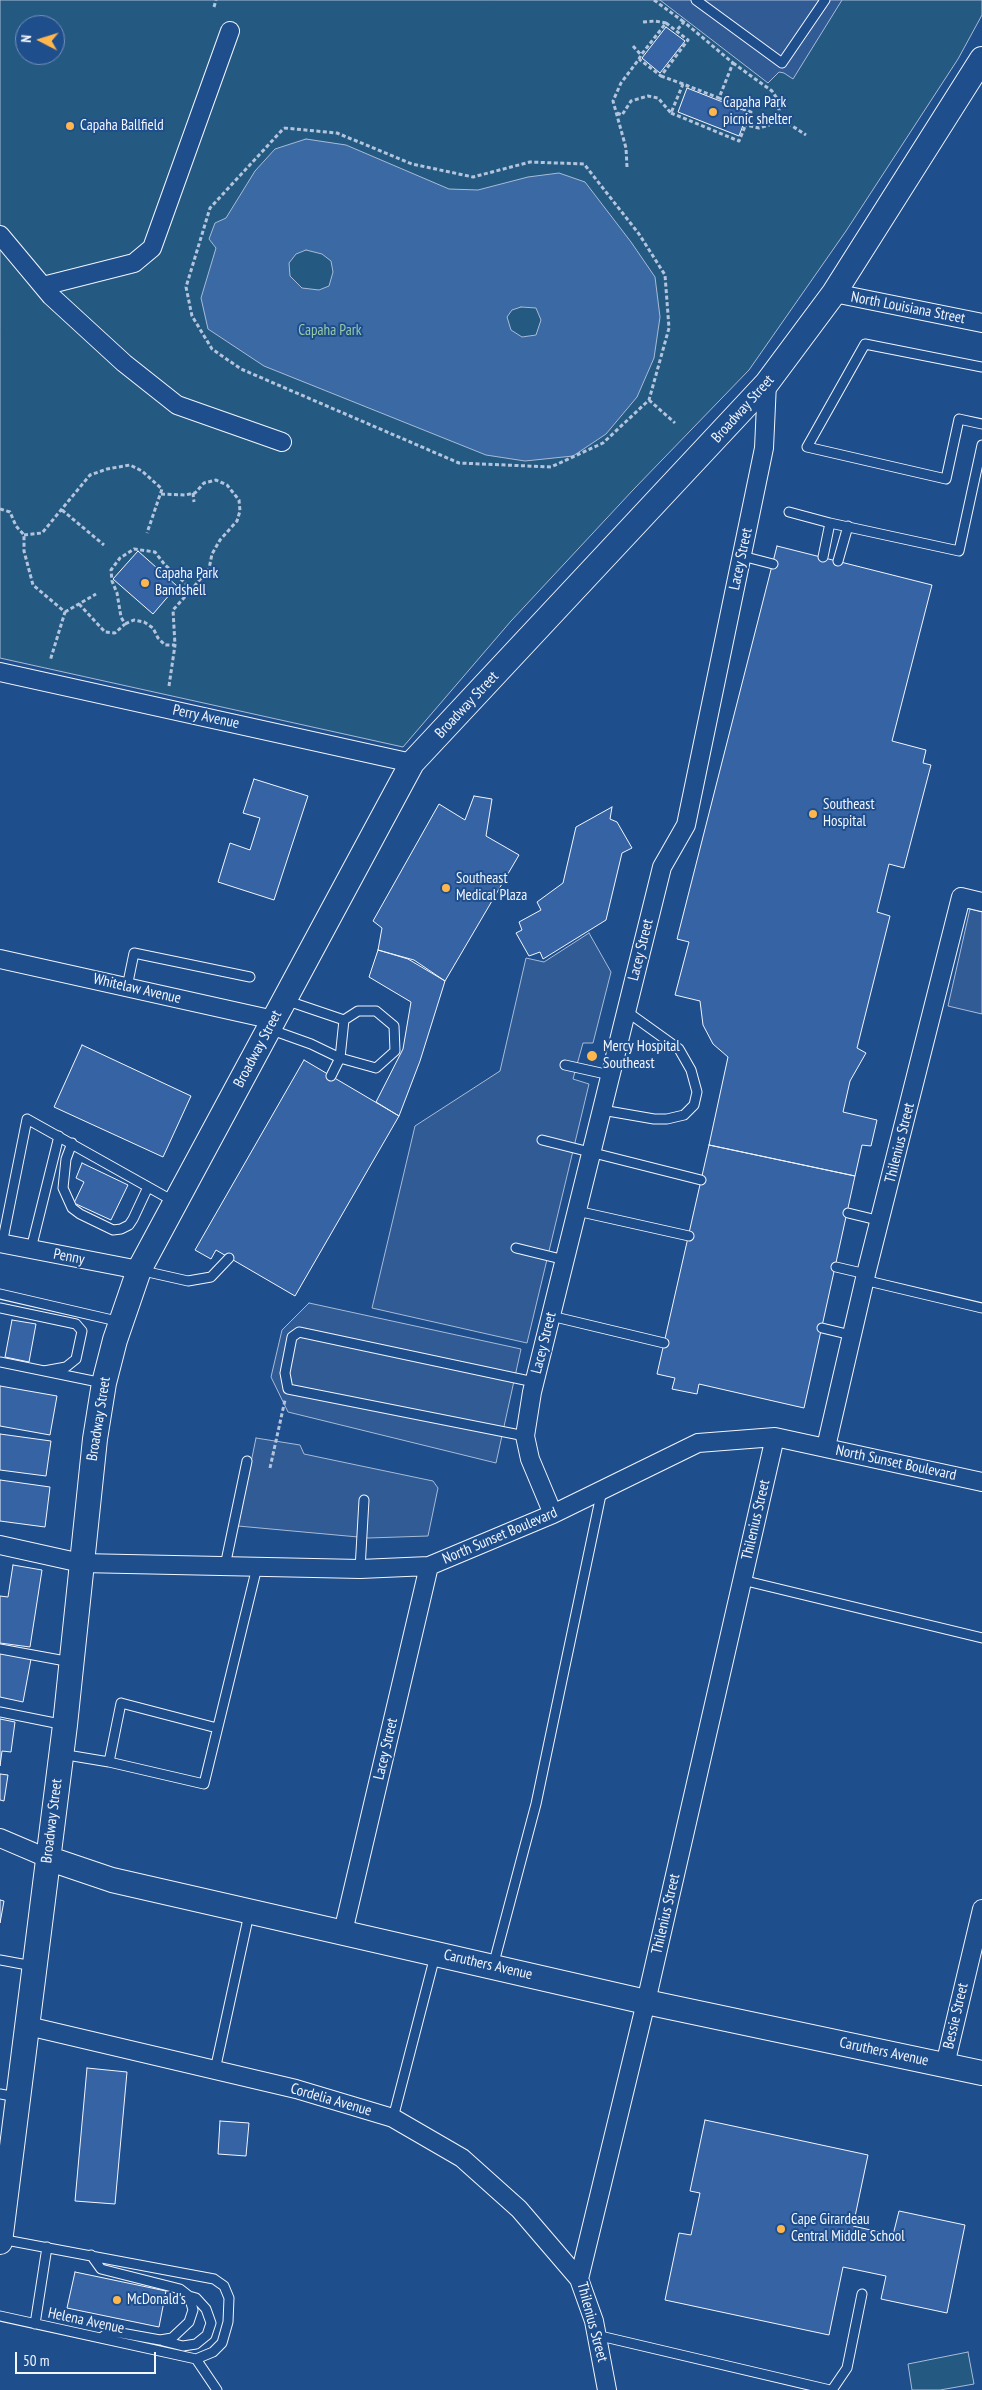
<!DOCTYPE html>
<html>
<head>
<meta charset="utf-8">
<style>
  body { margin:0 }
  #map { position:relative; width:982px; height:2390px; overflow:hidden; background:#1f4e8c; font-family:"PT Sans Narrow",sans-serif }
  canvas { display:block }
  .north { position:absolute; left:15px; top:15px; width:50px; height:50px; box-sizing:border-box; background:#1f4e8c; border:1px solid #7391ba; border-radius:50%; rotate:275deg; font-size:14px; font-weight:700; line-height:20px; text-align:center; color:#f2f6ff }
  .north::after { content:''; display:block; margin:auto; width:18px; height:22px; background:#ffb74d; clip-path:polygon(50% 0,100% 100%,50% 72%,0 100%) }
  .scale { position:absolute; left:15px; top:2352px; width:141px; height:22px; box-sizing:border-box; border:2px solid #f2f6ff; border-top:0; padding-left:6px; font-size:15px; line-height:18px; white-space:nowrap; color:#f2f6ff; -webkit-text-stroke:4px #1f4e8c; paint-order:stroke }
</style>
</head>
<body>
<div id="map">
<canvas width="982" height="2390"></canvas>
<div class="north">N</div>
<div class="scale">50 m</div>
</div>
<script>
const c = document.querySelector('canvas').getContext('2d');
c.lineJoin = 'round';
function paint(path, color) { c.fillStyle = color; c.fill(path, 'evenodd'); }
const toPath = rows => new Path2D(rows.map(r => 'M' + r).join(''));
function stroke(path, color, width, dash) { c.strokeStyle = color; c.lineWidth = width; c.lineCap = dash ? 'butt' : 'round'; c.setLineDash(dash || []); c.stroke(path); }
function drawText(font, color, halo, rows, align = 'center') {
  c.font = font + ' "PT Sans Narrow",sans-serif'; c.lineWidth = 4; c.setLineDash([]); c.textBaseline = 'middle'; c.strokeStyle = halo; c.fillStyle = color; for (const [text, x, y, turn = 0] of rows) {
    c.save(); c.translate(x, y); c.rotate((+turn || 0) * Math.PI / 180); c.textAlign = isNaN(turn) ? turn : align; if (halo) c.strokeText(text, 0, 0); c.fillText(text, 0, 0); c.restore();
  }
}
const green = toPath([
  [0,0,982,0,982,15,958,59,846,231,749,370,633,490,511,621,403,747,0,658,0,0],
  [25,25,55,25,55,55,25,55,25,25],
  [968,2352,974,2384,940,2390,912,2390,908,2364,968,2352]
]);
const parking = toPath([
  [660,0,842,0,793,79,784,73,779,72,768,83,660,0],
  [970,909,982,912,982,1014,948,1006,970,909],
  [589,933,611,972,593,1043,583,1043,573,1079,589,1084,527,1343,372,1308,415,1126,500,1071,526,958,544,962,589,933],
  [309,1303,521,1349,496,1463,288,1412,271,1377,282,1330,309,1303],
  [256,1438,300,1445,304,1454,433,1481,438,1488,428,1536,369,1538,238,1526,256,1438]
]);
const water = toPath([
  [306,139,346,145,449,189,478,190,528,177,559,173,585,182,631,242,655,277,660,317,654,358,637,397,606,434,573,456,525,461,486,455,264,366,208,329,201,298,216,248,209,239,215,223,226,218,255,171,275,149,306,139],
  [306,250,322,254,331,261,333,272,329,286,319,290,302,288,290,276,289,263,296,254,306,250],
  [521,307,536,308,541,320,536,335,522,337,511,330,507,317,512,310,521,307]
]);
const building = toPath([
  [666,27,685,41,660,73,642,58,666,27],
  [687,88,748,112,739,136,678,112,687,88],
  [777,546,932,585,892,741,926,750,923,763,931,765,904,868,889,864,877,912,890,916,857,1048,866,1053,850,1081,843,1112,877,1120,871,1146,862,1145,855,1176,709,1145,728,1057,713,1044,703,1025,700,1001,675,995,689,942,677,939,777,546],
  [138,551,177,586,153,614,113,579,138,551],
  [254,779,308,796,274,900,218,882,230,843,250,850,260,818,243,813,254,779],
  [474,796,492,799,486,836,519,855,445,981,414,960,378,950,382,928,373,921,439,804,465,820,474,796],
  [612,807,610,819,617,822,632,848,622,853,606,920,543,959,540,952,529,956,516,933,522,930,519,922,541,910,537,902,563,883,576,827,612,807],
  [378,950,408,959,445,981,420,1061,399,1116,376,1102,403,1049,411,1002,369,977,378,950],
  [82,1045,191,1096,163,1157,54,1107,82,1045],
  [304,1060,399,1116,295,1296,216,1250,211,1259,195,1250,304,1060],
  [709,1145,855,1176,804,1408,699,1384,697,1394,672,1389,675,1378,657,1374,709,1145],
  [82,1163,128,1185,111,1220,74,1203,84,1182,76,1178,82,1163],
  [12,1320,36,1324,29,1362,5,1357,12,1320],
  [0,1386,57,1396,50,1435,0,1426,0,1386],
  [0,1434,51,1441,46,1476,0,1470,0,1434],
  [0,1480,50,1487,45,1527,0,1521,0,1480],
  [13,1565,42,1570,30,1647,0,1643,0,1596,8,1597,13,1565],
  [0,1653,31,1659,23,1702,0,1697,0,1653],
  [0,1719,15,1722,11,1752,2,1751,0,1766,0,1719],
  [0,1774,8,1775,4,1801,0,1800,0,1774],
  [0,1900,4,1901,0,1923,0,1900],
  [87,2068,127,2072,115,2204,75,2201,87,2068],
  [705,2120,868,2155,853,2226,893,2235,899,2211,965,2225,947,2313,881,2299,886,2276,843,2267,829,2335,665,2300,679,2233,691,2235,700,2193,690,2191,705,2120],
  [220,2121,249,2123,246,2156,218,2154,220,2121],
  [75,2272,166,2291,159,2327,67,2308,75,2272]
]);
const path = toPath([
  [654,0,684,22],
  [214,7,216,0],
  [643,22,655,21,666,23],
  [633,46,641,55],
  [733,63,772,91,778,100,779,110,776,119,769,125,759,128,746,125],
  [661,76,683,84],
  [617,113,622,115,631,101,648,96,658,98,671,113,683,84,719,98,733,63,684,22,676,31],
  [671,113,739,141,751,112,719,98],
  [777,116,806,135],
  [284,128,337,133,412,164,473,177,530,162,584,164,639,234,665,275,669,328,649,400,603,443,551,467,459,463,241,369,212,349,192,316,186,287,210,208,284,128],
  [627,167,626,148,613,101,621,83,639,59,641,55,666,23,688,40,661,76,639,59],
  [649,400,675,423],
  [193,493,194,502],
  [161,494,185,495,195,493,204,483,216,480,227,485,239,500,240,511,237,521,220,540,212,554,209,569,192,589],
  [0,509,10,512,16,526,24,535,24,551,33,585,65,612,50,661],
  [62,510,104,545],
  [24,535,42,533,90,475,107,469,130,465,142,471,162,489,147,533],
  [79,604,105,632,115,633,125,624,121,617,117,593,112,581,111,570,120,558,134,549,155,552,165,565,192,589,173,610,175,645,165,645,158,638,153,628,144,622,134,620,125,624],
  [65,612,96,594],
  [169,686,175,645],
  [270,1468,285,1400]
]);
const lane = toPath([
  [696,0,782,63,825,0],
  [982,367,865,344,807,447,946,479,959,419,982,424],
  [789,512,830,523],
  [742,556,773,564],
  [823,557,830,523,959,551,982,445],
  [838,561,848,526],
  [127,987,134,953,250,977],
  [285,1000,344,1020],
  [269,1029,311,1044,340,1058,376,1068,395,1051,394,1026,376,1011,358,1011,344,1020,340,1058,331,1076],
  [565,1065,610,1075],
  [602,1110,654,1119,667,1119,684,1115,694,1105,697,1092,691,1070,679,1049,626,1011],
  [542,1140,701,1180],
  [72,1143,66,1159,63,1188,72,1208,80,1214,113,1230,121,1229,129,1225,133,1219,148,1187],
  [577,1211,689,1236],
  [848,1213,881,1221],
  [2,1244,27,1119,175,1202],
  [516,1248,565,1260],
  [31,1249,59,1136],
  [836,1267,866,1274],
  [139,1270,188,1281,211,1277,229,1258],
  [864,1280,982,1308],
  [0,1294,121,1322],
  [0,1308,76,1324,82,1331,76,1359,66,1367,44,1371],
  [551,1316,664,1343],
  [822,1328,851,1335],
  [0,1362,103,1383],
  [525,1436,288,1389,285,1373,292,1337,299,1332,534,1382],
  [225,1566,247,1461],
  [360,1569,364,1500],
  [742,1580,982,1638],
  [0,1649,71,1662],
  [0,1712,65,1725],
  [61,1754,109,1762,204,1784,257,1567],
  [109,1762,121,1703,217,1728],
  [0,1960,33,1966],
  [493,1966,536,1804,602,1490],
  [215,2070,249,1914],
  [0,2094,17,2097],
  [393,2118,435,1956],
  [0,2239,214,2279,224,2286,229,2298,228,2322,222,2343,213,2352,196,2359],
  [91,2255,101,2269,180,2289,189,2296,193,2310,189,2322,172,2338,160,2340,110,2331,101,2338],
  [0,2316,196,2359],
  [35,2324,47,2247],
  [596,2335,830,2390],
  [163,2341,183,2346,196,2344,207,2335,211,2323,206,2309,196,2298,189,2296],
  [196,2359,217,2390],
  [832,2390,847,2368,862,2294]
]);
const street = toPath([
  [0,235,51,296,124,363,177,405,282,442],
  [43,286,134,263,152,248,230,31],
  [834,293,982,323],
  [0,672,412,763],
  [0,959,274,1020],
  [0,1243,139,1270],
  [826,1447,866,1274,961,897,982,902],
  [553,1514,530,1459,525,1436,532,1392,662,867,686,825,764,448,767,383],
  [0,1545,81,1563,360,1569,429,1566,553,1514,698,1443,775,1437,982,1482],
  [0,1838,47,1858],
  [343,1932,429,1566],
  [28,2026,296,2089,393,2118,462,2158,519,2209,579,2279],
  [945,2065,982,1909],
  [607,2390,594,2321,579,2279,646,2002,775,1437]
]);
const secondary = toPath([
  [47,1858,112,1880,646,2002,982,2073],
  [0,2242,65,1725,95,1439,104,1383,115,1340,139,1270,412,763,767,383,834,293,982,59]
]);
const markers = [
  [713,112,5,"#ffb74d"],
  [70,126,5,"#ffb74d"],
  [145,583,5,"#ffb74d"],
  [813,814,5,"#ffb74d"],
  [446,888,5,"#ffb74d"],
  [592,1056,6,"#ffb74d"],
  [781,2229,5,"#ffb74d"],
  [117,2300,5,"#ffb74d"]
];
const poiNames = [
  ["Capaha Park",723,103],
  ["picnic shelter",723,120],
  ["Capaha Ballfield",80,126],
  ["Capaha Park",155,574],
  ["Bandshell",155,591],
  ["Southeast",823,805],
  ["Hospital",823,822],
  ["Southeast",456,879],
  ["Medical Plaza",456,896],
  ["Mercy Hospital",603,1047],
  ["Southeast",603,1064],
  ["Cape Girardeau",791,2220],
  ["Central Middle School",791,2237],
  ["McDonald's",127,2300]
];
const streetNames = [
  ["North Louisiana Street",908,308,11],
  ["Broadway Street",743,409,-48],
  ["Lacey Street",741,559,-78],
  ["Broadway Street",467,705,-47],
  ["Perry Avenue",206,717,12],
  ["Lacey Street",641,950,-76],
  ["Whitelaw Avenue",137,989,13],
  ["Broadway Street",258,1049,-62],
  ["Thilenius Street",900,1143,-76],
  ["Penny",69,1257,11],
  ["Lacey Street",544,1343,-76],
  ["Broadway Street",99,1419,-81],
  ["North Sunset Boulevard",896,1463,12],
  ["Thilenius Street",756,1520,-77],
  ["North Sunset Boulevard",500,1536,-23],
  ["Lacey Street",386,1749,-77],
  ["Broadway Street",52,1821,-83],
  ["Thilenius Street",666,1914,-77],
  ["Caruthers Avenue",488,1965,13],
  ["Bessie Street",956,2016,-77],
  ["Caruthers Avenue",884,2052,12],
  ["Cordelia Avenue",331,2100,16],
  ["Helena Avenue",86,2321,12],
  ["Thilenius Street",592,2322,75]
];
const parkNames = [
  ["Capaha Park",330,331]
];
paint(green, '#245a82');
stroke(green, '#a8bbd7', 1);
paint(parking, '#305b95');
stroke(parking, '#a8bbd7', 1);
paint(water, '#3b69a3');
stroke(water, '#a8bbd7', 1);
paint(building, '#3563a3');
stroke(building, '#f2f6ff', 1);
stroke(lane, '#f2f6ff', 11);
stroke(street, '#f2f6ff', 20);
stroke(secondary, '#f2f6ff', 26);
stroke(path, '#b3c4dc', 3, [4, 2.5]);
stroke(lane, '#1f4e8c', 9);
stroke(street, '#1f4e8c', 18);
stroke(secondary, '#1f4e8c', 24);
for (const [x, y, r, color] of markers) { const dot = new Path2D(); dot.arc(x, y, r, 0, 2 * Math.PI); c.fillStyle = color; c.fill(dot); stroke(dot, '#1f4e8c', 2); }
drawText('15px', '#f2f6ff', '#1f4e8c', poiNames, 'left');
drawText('15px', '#f2f6ff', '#1f4e8c', streetNames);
drawText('15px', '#97c8a6', '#1f4e8c', parkNames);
</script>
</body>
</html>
